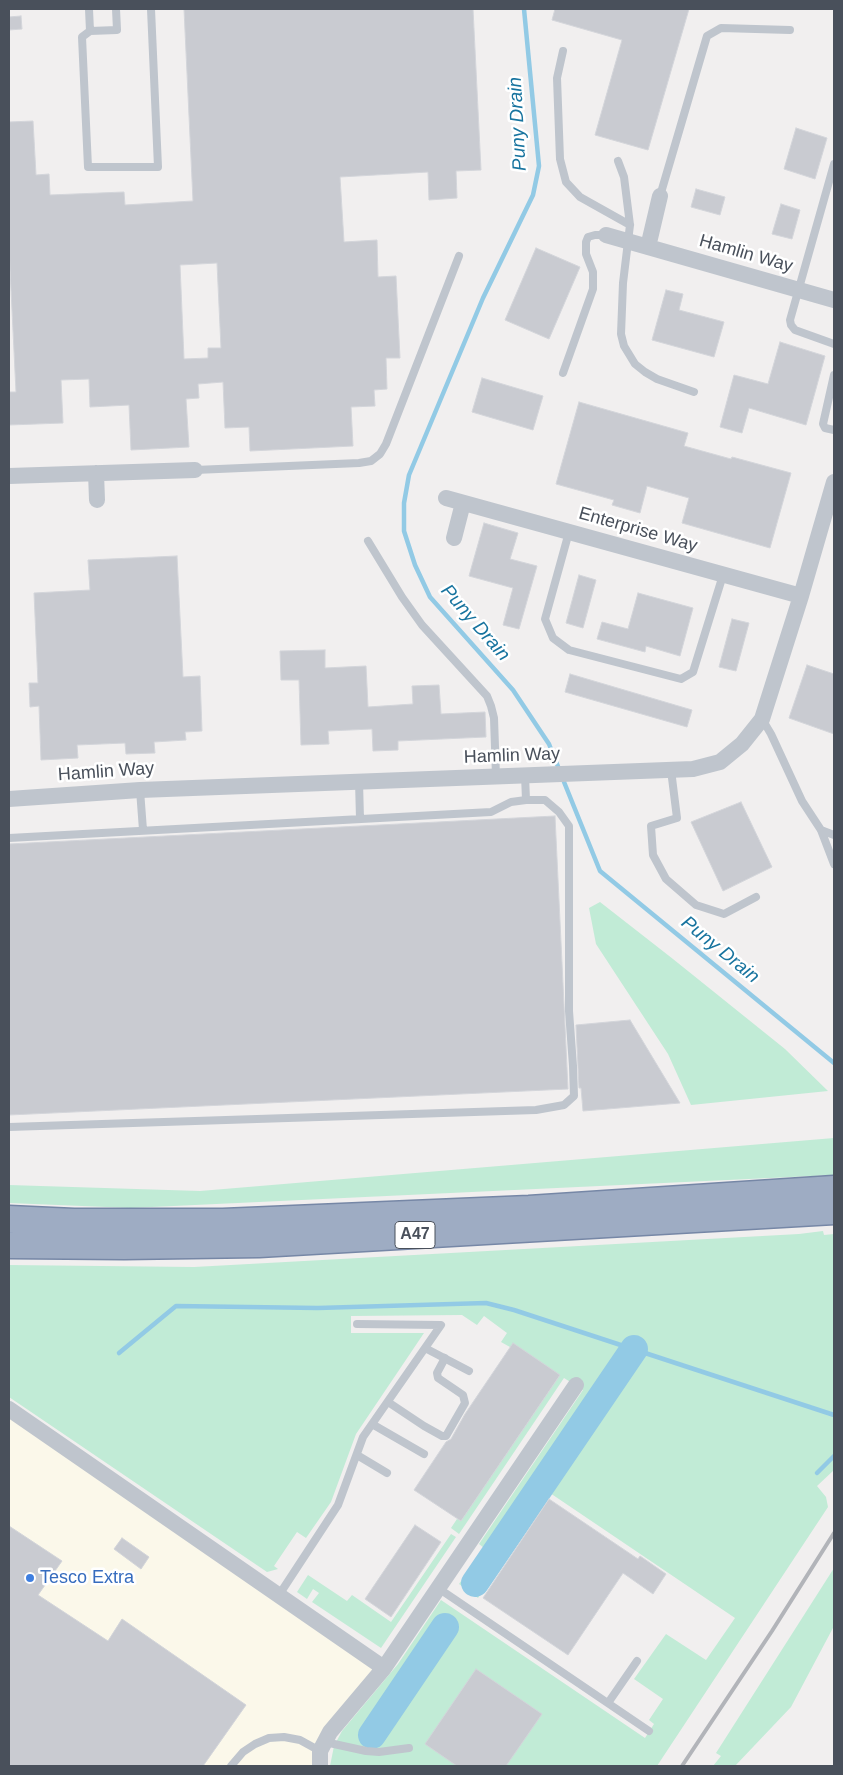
<!DOCTYPE html>
<html>
<head>
<meta charset="utf-8">
<style>
  body { margin:0 }
  #map { position:relative; width:843px; height:1775px; overflow:hidden; background:#f1efef; font-family:Arial,sans-serif }
  canvas { display:block }
  .frame { position:absolute; inset:0; border:10px solid #49505b; pointer-events:none }
</style>
</head>
<body>
<div id="map">
<canvas width="843" height="1775"></canvas>
<div class="frame"></div>
</div>
<script>
const c = document.querySelector('canvas').getContext('2d');
c.lineJoin = 'round';
function paint(path, color) { c.fillStyle = color; c.fill(path, 'evenodd'); }
const toPath = rows => new Path2D(rows.map(r => 'M' + r).join(''));
function stroke(path, color, width, dash) { c.strokeStyle = color; c.lineWidth = width; c.lineCap = dash ? 'butt' : 'round'; c.setLineDash(dash || []); c.stroke(path); }
function drawText(font, color, halo, rows, align = 'center') {
  c.font = font + ' Arial,sans-serif'; c.lineWidth = 5; c.setLineDash([]); c.textBaseline = 'middle'; c.strokeStyle = halo; c.fillStyle = color; for (const [text, x, y, turn = 0] of rows) {
    c.save(); c.translate(x, y); c.rotate((+turn || 0) * Math.PI / 180); c.textAlign = isNaN(turn) ? turn : align; if (halo) c.strokeText(text, 0, 0); c.fillText(text, 0, 0); c.restore();
  }
}
const commercial = toPath([
  [9,1409,384,1668,330,1732,320,1766,9,1766]
]);
const green = toPath([
  [600,902,673,959,785,1049,828,1091,691,1105,668,1054,596,944,589,908],
  [834,1138,834,1175,131,1208,9,1203,9,1185,200,1191],
  [823,1231,824,1235,834,1234,834,1470,817,1486,826,1497,828,1507,657,1766,330,1766,334,1746,342,1731,398,1664,441,1600,645,1738,654,1724,649,1720,663,1699,634,1679,666,1634,706,1660,735,1618,550,1493,478,1598,459,1584,484,1548,479,1544,583,1390,564,1378,459,1534,451,1528,457,1519,461,1521,560,1375,501,1342,507,1333,484,1316,477,1325,462,1315,351,1316,351,1333,424,1333,356,1434,331,1502,306,1538,297,1532,274,1566,278,1569,267,1572,9,1397,9,1265,194,1267,799,1234],
  [451,1534,456,1537,381,1648,312,1602,319,1593,313,1589,307,1599,297,1592,308,1575,347,1601,352,1595,391,1622],
  [834,1568,834,1626,791,1707,735,1766,713,1766,721,1756,716,1753]
]);
const stream = toPath([
  [524,9,539,166,533,195,483,298,409,475,404,503,404,531,415,565,430,597,513,690,549,744,559,769],
  [562,777,600,871,834,1063],
  [119,1353,176,1306,318,1308,486,1303,514,1310,834,1415],
  [817,1473,834,1456]
]);
const river = toPath([
  [475,1583,634,1349],
  [372,1735,445,1627]
]);
const building = toPath([
  [184,9,473,9,481,170,456,171,457,198,429,200,428,172,340,177,344,242,377,240,378,277,396,276,400,358,386,358,387,389,374,390,375,406,351,407,353,446,250,451,249,427,225,428,223,382,198,384,199,398,186,399,189,447,131,450,129,405,90,407,89,379,61,380,63,423,9,425,9,392,16,392,9,249,9,122,33,121,36,175,49,174,50,195,124,192,125,205,193,201,184,9],
  [217,263,221,348,208,348,208,358,184,359,180,265,217,263],
  [555,9,689,9,648,150,595,135,622,40,552,20,555,9],
  [21,16,22,29,9,30,9,17,21,16],
  [796,128,827,138,815,179,784,169,796,128],
  [696,189,725,197,720,215,691,207,696,189],
  [781,204,800,210,792,239,772,234,781,204],
  [536,248,580,267,549,339,505,320,536,248],
  [666,290,683,294,679,310,724,322,714,357,652,340,666,290],
  [780,342,825,356,806,425,749,408,742,433,720,427,734,375,768,384,780,342],
  [482,378,543,396,533,430,472,412,482,378],
  [579,402,688,433,684,446,731,459,732,457,791,473,770,548,682,523,689,498,647,486,640,513,612,505,614,500,556,484,579,402],
  [484,523,518,533,510,559,537,566,519,629,503,625,513,588,469,576,484,523],
  [177,556,183,677,200,676,202,731,185,732,186,740,154,742,155,753,126,754,125,743,77,745,78,758,41,760,39,706,30,707,29,683,38,683,34,593,90,590,88,560,177,556],
  [579,575,596,580,583,628,566,623,579,575],
  [638,593,693,608,680,656,646,646,645,652,597,639,602,622,628,629,638,593],
  [732,619,749,623,736,671,719,667,732,619],
  [325,650,325,668,366,666,368,707,413,704,412,686,439,685,441,714,485,712,486,737,398,741,398,750,373,751,372,729,328,731,329,744,301,745,299,680,281,680,280,651,325,650],
  [807,665,834,674,834,734,789,718,807,665],
  [570,674,692,710,687,727,565,692,570,674],
  [741,802,772,867,723,891,691,822,741,802],
  [555,816,568,1089,9,1115,9,844,555,816],
  [630,1020,680,1103,583,1111,581,1088,579,1088,576,1025,630,1020],
  [513,1343,560,1375,461,1521,414,1490,446,1442,451,1439,465,1414,513,1343],
  [549,1499,638,1559,640,1556,666,1574,653,1594,623,1573,568,1655,483,1598,549,1499],
  [415,1525,441,1542,391,1617,365,1599,415,1525],
  [9,1526,62,1561,38,1595,108,1641,122,1619,246,1705,203,1766,9,1766,9,1526],
  [122,1538,149,1557,141,1569,114,1549,122,1538],
  [476,1669,542,1714,506,1766,457,1766,425,1744,476,1669]
]);
const service = toPath([
  [89,9,90,31],
  [116,9,117,30,90,31,82,37,88,167,158,167,151,9],
  [563,51,557,78,560,159,566,182,580,197,630,225],
  [618,161,624,177,630,225,623,283,621,334,624,346,635,364,645,372,657,379,694,392],
  [834,164,790,320,791,325,795,330,834,344],
  [660,196,707,36,721,28,790,30],
  [563,373,593,289,593,272,586,254,586,242,588,237,595,235,606,235],
  [834,375,823,424,825,428,834,430],
  [195,470,359,463,371,461,380,454,386,444,459,256],
  [569,532,545,619,553,638,569,650,681,679,693,672,723,575],
  [368,541,402,597,422,625,487,696,491,706,494,718,496,776],
  [762,719,771,734,802,801,821,830,834,864],
  [671,770,677,818,651,826,653,855,666,879,696,905,724,914,756,897],
  [359,781,360,819],
  [140,790,143,830],
  [821,830,834,835],
  [9,838,491,812,511,802,526,800],
  [9,1127,536,1110,564,1105,574,1096,573,1066,569,1011,569,826,559,812,545,800,526,800,525,775],
  [425,1348,469,1371],
  [388,1402,424,1426,442,1436,446,1436,465,1403,463,1395,438,1378,437,1373,445,1358],
  [372,1424,424,1454],
  [357,1455,387,1473],
  [438,1588,649,1731],
  [279,1595,338,1505,363,1437,441,1325,357,1324],
  [608,1703,637,1661],
  [325,1742,366,1751,379,1752,409,1748],
  [231,1766,243,1752,255,1744,269,1738,284,1737,300,1740,320,1751]
]);
const minor = toPath([
  [606,235,834,300],
  [648,247,660,196],
  [96,473,97,500],
  [9,476,195,470],
  [446,498,801,596],
  [454,538,463,503],
  [9,799,140,790,693,769,720,762,742,744,762,719,801,596,834,482],
  [9,1409,384,1668,330,1732,320,1751,320,1766],
  [384,1668,576,1385]
]);
const trunk = toPath([
  [9,1219,74,1222,223,1222,529,1209,834,1189],
  [9,1245,124,1246,259,1244,834,1211]
]);
const rail = toPath([
  [682,1766,772,1631,834,1533]
]);
const markers = [
  [30,1578,5,"#3f7fe0"]
];
const shields = [
  [415,1235,40]
];
const shieldNames = [
  ["A47",415,1235]
];
const streetNames = [
  ["Hamlin Way",746,254,16],
  ["Enterprise Way",638,530,16],
  ["Hamlin Way",512,756,-2],
  ["Hamlin Way",106,772,-4]
];
const shopNames = [
  ["Tesco Extra",40,1578]
];
const waterNames = [
  ["Puny Drain",518,124,-93],
  ["Puny Drain",475,623,49],
  ["Puny Drain",720,950,39]
];
paint(commercial, '#fbf8ea');
paint(green, '#c1ebd6');
stroke(stream, '#92cae5', 4.5);
stroke(river, '#92cae5', 28);
paint(building, '#c9cbd1');
stroke(building, '#d3d5da', 1);
stroke(trunk, '#7687a6', 29);
stroke(service, '#bfc5cd', 8);
stroke(minor, '#bfc5cd', 16);
stroke(trunk, '#9eacc3', 26);
stroke(rail, '#b2b4b9', 4);
for (const [x, y, r, color] of markers) { const dot = new Path2D(); dot.arc(x, y, r, 0, 2 * Math.PI); c.fillStyle = color; c.fill(dot); stroke(dot, '#fff', 2); }
for (const [x, y, w] of shields) { const box = new Path2D(); box.roundRect(x - w / 2, y - 13.5, w, 27, 4); c.fillStyle = '#fff'; c.fill(box); stroke(box, '#49505b', 1); }
drawText('bold 16px', '#49505b', null, shieldNames);
drawText('18px', '#49505b', '#fff', streetNames);
drawText('18px', '#366cbe', '#fff', shopNames, 'left');
drawText('italic 19px', '#18749f', '#fff', waterNames);
</script>
</body>
</html>
